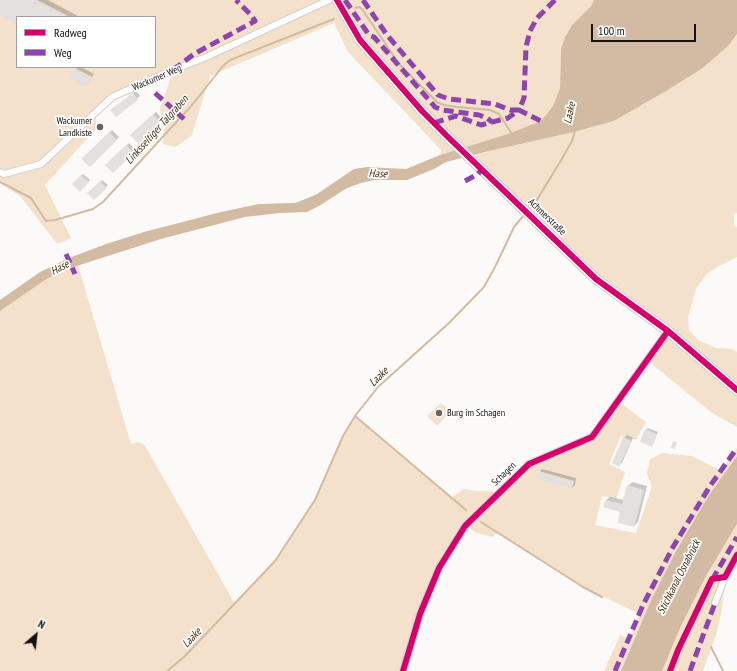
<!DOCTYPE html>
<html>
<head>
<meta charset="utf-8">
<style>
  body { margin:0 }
  #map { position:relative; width:737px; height:671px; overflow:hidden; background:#fcfaf8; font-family:"PT Sans Narrow",sans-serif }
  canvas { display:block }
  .legend { position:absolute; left:16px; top:16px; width:140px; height:52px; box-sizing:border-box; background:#fff; border:1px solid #a1a09f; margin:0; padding:5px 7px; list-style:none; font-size:12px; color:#15120f }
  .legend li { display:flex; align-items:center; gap:8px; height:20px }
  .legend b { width:20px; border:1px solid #a1a09f }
  .north { position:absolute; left:16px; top:615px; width:40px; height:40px; -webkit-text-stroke:3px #fff; paint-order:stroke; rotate:28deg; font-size:11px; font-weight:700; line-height:16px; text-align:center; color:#15120f }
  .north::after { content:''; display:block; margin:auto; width:14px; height:18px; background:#15120f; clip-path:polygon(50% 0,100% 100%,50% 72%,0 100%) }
  .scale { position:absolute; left:591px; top:24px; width:105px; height:18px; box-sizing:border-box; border:2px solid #15120f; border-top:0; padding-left:5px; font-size:12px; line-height:14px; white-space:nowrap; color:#15120f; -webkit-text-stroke:3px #fff; paint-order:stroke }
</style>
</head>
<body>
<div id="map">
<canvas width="737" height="671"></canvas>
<ul class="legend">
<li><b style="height:5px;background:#d6006c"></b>Radweg</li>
<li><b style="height:5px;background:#8e44ad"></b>Weg</li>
</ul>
<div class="north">N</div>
<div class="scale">100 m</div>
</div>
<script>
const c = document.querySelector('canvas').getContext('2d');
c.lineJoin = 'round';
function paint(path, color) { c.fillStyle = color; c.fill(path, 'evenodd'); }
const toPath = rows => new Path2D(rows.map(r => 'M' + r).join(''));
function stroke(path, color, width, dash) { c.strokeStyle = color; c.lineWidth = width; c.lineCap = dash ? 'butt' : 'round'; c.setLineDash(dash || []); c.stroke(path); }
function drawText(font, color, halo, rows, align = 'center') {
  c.font = font + ' "PT Sans Narrow",sans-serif'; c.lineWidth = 3.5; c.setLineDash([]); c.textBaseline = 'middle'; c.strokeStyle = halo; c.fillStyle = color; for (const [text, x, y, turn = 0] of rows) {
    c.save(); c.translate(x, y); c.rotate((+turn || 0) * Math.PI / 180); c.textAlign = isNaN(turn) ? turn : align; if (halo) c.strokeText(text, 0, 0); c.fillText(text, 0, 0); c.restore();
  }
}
const green = toPath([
  [0,0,594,0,591,6,572,25,565,37,561,49,560,88,553,106,541,121,511,133,440,155,441,150,348,52,334,23,210,76,192,135,176,147,163,144,164,129,160,109,173,71,112,97,95,113,97,128,45,185,71,238,57,244,20,196,0,183],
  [17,17,155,17,155,67,17,67],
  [737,34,737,213,734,214,734,226,737,227,737,257,719,266,707,274,696,289,688,317,689,330,698,340,716,348,732,349,737,352,737,427,712,413,647,360,668,332,596,279,468,156,574,132,614,121,666,91,703,68,728,46],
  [78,265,131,444,138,442,144,444,235,604,275,561,314,500,343,436,355,416,451,498,464,489,476,491,492,491,497,495,529,464,592,437,618,401,646,422,636,440,621,436,609,464,625,472,616,499,602,496,595,525,636,533,652,487,647,473,650,459,662,453,692,456,721,471,737,448,737,456,709,495,676,551,651,600,621,671,604,671,620,635,629,639,639,614,583,587,497,533,492,537,477,533,465,526,439,568,403,671,0,671,0,311,45,280,64,270],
  [441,403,451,411,437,426,427,416],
  [737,524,737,555,725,577,722,609,716,635,703,671,662,671,681,626,705,578]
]);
const water = toPath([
  [594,0,737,0,737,34,728,46,703,68,666,91,614,121,574,132,485,152,446,162,434,169,407,180,374,180,361,183,347,188,319,206,307,212,280,213,245,217,161,239,64,270,45,280,0,311,0,300,40,272,69,258,106,244,144,232,221,212,259,204,295,203,303,200,317,194,354,169,367,167,406,169,440,155,511,133,541,121,553,106,560,88,561,49,565,37,572,25,591,6],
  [737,456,737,524,705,578,681,626,662,671,621,671,651,600,676,551,709,495]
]);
const shadow = toPath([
  [1,0,48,0,80,17,17,17,17,24,0,15,0,3],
  [77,67,81,67,94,74,86,86,71,78],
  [136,91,140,96,116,116,114,108],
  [156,112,163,120,139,143,131,135],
  [99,124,102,124,101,127,99,127],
  [112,130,119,137,90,166,83,159],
  [129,143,136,150,113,172,107,165],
  [83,174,90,180,80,190,74,184],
  [102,180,108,185,94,199,89,193],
  [648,428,658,432,652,446,646,430],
  [627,435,633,438,622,463,619,465,624,438],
  [542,469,576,478,575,485,572,488,539,472],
  [632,482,647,486,638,522,634,526,622,511,606,500,610,497,624,500,628,486]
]);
const stream = toPath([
  [355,8,359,7,362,9,399,64,438,103,444,105,457,107,490,110,499,114,512,134],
  [0,182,31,198,46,221,55,220,93,209,103,202,192,105,223,66,230,60,334,19],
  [529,209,538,198,560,162,572,141,575,131],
  [355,416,466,510],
  [481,522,583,587,602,597],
  [711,647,723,671],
  [167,671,184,657,275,561,315,500,343,436,355,416,378,387,449,323,484,287,496,265,514,227,525,214]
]);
const building = toPath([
  [0,0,37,0,70,17,17,17,17,25,0,16],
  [75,68,92,77,86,87,70,78],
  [133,93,138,100,116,117,110,110],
  [153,114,161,123,139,144,130,135],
  [109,132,117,140,90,167,81,159],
  [126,145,134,153,113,173,105,165],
  [81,175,89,182,80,192,72,184],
  [100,181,107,188,94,200,87,193],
  [645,429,657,434,652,447,640,442],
  [623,437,631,441,619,467,612,463],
  [673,441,677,442,675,449,671,448],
  [539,471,574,481,572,489,536,479],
  [627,485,644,490,634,527,618,523,620,512,603,507,605,500,622,504]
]);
const street = toPath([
  [0,172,4,174,41,164,112,97,173,70,204,58,329,0],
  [715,603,725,577,737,555],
  [403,671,420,614,439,568,465,526,529,464,592,437,668,331]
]);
const secondary = toPath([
  [337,0,360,40,422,111,450,139,596,279,668,331,737,390]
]);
const quiet = toPath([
  [345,0,369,35,374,37,435,107,442,110,479,115,487,118,492,122],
  [363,0,387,35,438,95,449,99,495,104,510,110,519,110,524,98,526,47,530,31,537,18,555,0],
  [173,70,194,54,255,21,251,15,236,0],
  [155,93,184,119],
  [434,123,456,116,481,125,508,118,519,110,541,121],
  [465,181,478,174,482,169],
  [66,254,75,274],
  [712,580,737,537],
  [615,671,643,605,673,547,710,486,737,448],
  [690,671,715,603]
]);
const cycleway = toPath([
  [337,0,360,40,422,111,450,139,596,279,668,331,737,390],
  [403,671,420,614,439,568,465,526,529,464,592,437,668,331],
  [670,671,678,650,712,579,725,577,737,555]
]);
const markers = [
  [100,127,4,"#666361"],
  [439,413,4,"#666361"]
];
const streetNames = [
  ["Wackumer Weg",157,78,-23],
  ["Achmerstraße",547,217,44],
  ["Schagen",504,474,-44]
];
const poiNames = [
  ["Wackumer",92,121],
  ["Landkiste",92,133],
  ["Burg im Schagen",447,413,"left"]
];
const waterNames = [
  ["Laake",570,113,-78],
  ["Linksseitiger Talgraben",157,130,-48],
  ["Hase",378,174,2],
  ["Hase",60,268,-28],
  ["Laake",379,377,-45],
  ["Stichkanal Osnabrück",679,577,-63],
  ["Laake",192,638,-46]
];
paint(green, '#f4e1cc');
paint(water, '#d2bba2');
paint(shadow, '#0003');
stroke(stream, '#d2bba2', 2);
paint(building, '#e3e0dd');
stroke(street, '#d1cfcb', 8);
stroke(secondary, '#d1cfcb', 11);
stroke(street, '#fffefe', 6);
stroke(secondary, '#fffefe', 9);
stroke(quiet, '#8e44ad', 5, [10, 5]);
stroke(cycleway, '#d6006c', 6);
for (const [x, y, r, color] of markers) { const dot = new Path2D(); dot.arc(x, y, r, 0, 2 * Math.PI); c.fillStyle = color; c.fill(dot); stroke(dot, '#fff', 1.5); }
drawText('10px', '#15120f', '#fff', streetNames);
drawText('10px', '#15120f', '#fff', poiNames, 'right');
drawText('italic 11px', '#40280b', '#fff', waterNames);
</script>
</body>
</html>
